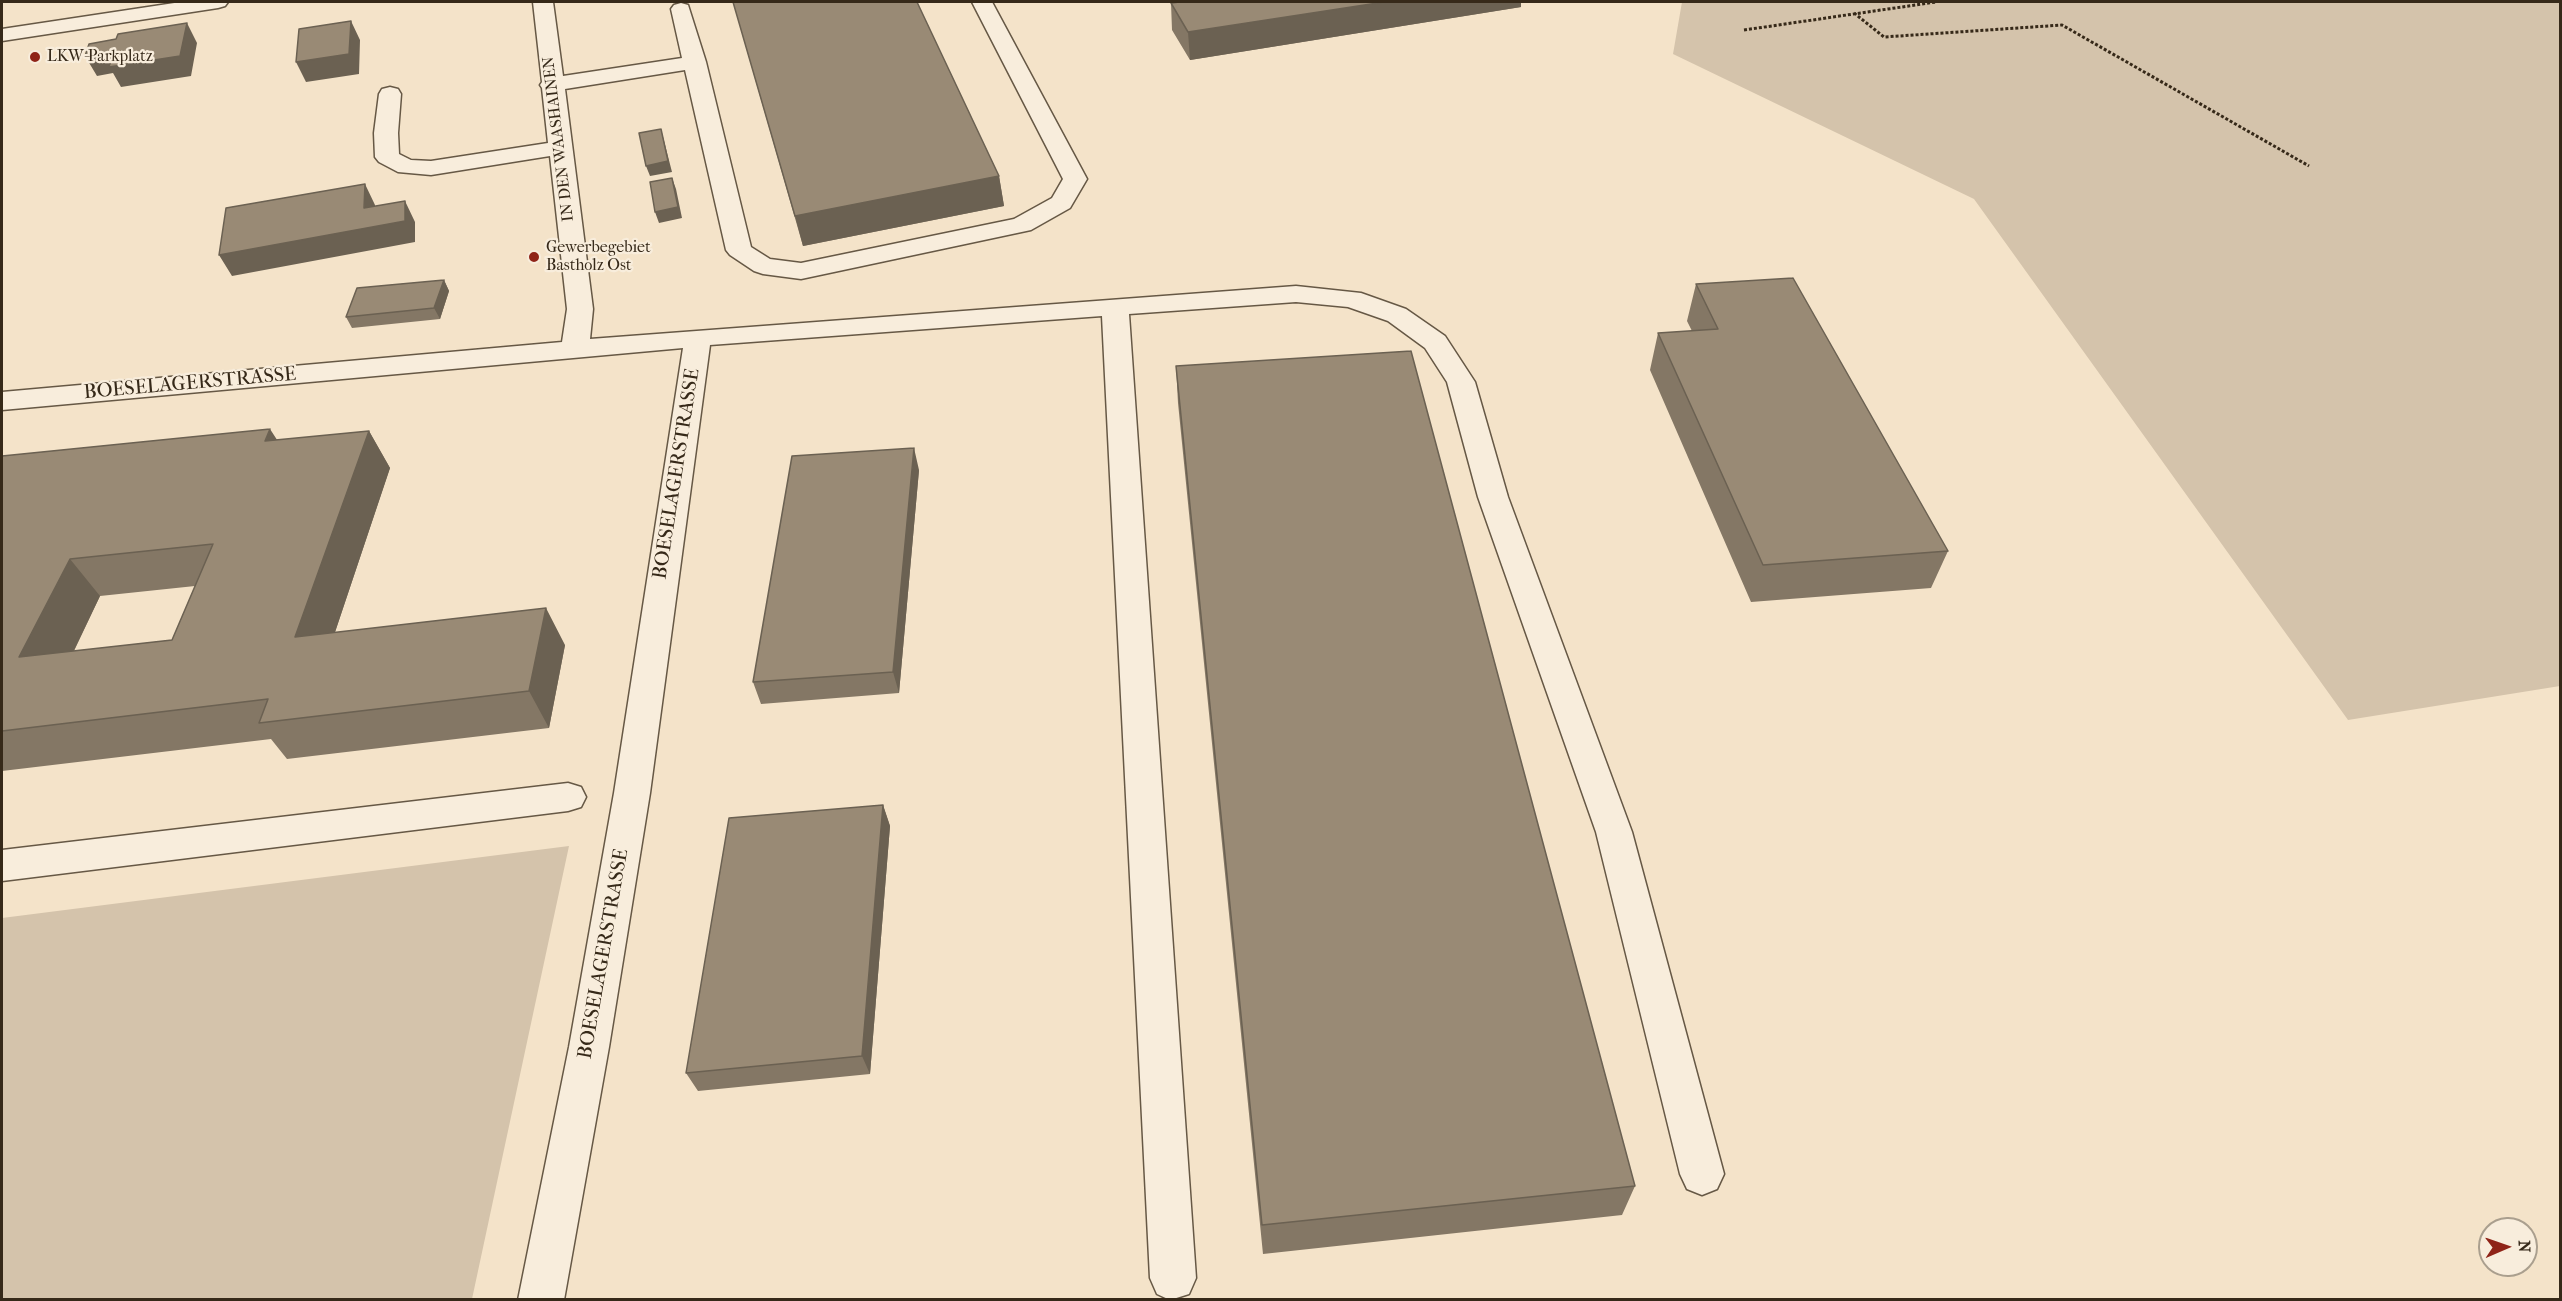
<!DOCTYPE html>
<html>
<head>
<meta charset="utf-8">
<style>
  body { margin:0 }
  #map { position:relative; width:2562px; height:1301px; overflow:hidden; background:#f4e3c9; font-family:"IM FELL French Canon",serif }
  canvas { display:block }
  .frame { position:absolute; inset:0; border:3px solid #362919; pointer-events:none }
  .north { position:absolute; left:2478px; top:1217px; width:60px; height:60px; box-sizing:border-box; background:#f8eddc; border:2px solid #aa9f8e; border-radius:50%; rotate:88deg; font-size:16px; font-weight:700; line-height:24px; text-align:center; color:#362919 }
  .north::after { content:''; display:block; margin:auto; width:21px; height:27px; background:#8f2418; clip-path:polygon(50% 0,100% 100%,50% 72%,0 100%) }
</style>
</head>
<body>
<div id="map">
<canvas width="2562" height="1301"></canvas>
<div class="frame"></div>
<div class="north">N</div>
</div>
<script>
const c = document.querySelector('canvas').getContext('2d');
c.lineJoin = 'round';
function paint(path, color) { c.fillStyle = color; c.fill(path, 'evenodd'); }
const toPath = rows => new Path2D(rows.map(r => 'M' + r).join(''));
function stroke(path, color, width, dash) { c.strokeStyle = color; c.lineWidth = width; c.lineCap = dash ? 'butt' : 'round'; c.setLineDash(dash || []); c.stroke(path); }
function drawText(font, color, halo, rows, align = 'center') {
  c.font = font + ' "IM FELL French Canon",serif'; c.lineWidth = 4.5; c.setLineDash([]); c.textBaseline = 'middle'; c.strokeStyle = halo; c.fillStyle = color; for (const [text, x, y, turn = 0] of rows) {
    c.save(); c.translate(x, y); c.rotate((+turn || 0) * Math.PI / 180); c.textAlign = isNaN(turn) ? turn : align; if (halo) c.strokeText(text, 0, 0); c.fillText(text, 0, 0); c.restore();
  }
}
const green = toPath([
  [1682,2,2560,2,2560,686,2348,720,1974,199,1673,54],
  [569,846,472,1299,2,1299,2,918]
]);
const path = toPath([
  [1854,13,1884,37,2062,25,2309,166],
  [1744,30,1936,2]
]);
const minor = toPath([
  [181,2,228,2,225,6,218,8,2,41,2,29,181,2],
  [533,2,553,2,563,76,682,58,671,9,674,5,681,3,688,5,706,62,751,247,770,259,801,263,1014,219,1052,198,1063,179,972,2,992,2,1087,179,1070,208,1031,230,801,279,763,274,754,271,730,255,726,250,685,70,565,89,593,309,590,339,1296,286,1361,293,1406,309,1445,336,1475,382,1508,497,1632,832,1724,1174,1717,1189,1702,1195,1687,1189,1680,1174,1596,832,1478,497,1447,382,1425,348,1388,321,1348,307,1296,302,1129,314,1196,1278,1189,1294,1170,1300,1157,1294,1150,1278,1102,316,710,345,650,793,609,1047,564,1300,518,1300,569,1047,614,793,683,348,2,410,2,392,562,342,567,309,550,156,431,175,398,172,379,162,375,157,374,133,379,94,382,89,390,87,398,89,401,94,398,133,399,154,411,160,431,161,548,143,542,88,540,85,542,82,533,2],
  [568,783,581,787,586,797,581,807,568,811,2,881,2,850,568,783]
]);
const wall = toPath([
  [733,2,917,2,999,176,1004,206,803,246],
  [1180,2,1521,2,1521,7,1190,60,1172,30,1171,3],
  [444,280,449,291,440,319,352,328,346,317],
  [1696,284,1948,551,1931,588,1751,602,1650,370,1658,333,1692,331,1687,321],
  [1176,366,1635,1186,1622,1215,1263,1254,1178,403],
  [369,431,390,468,335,632,565,645,549,728,287,759,271,739,2,771,2,456,277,440],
  [195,586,172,640,74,651,100,596],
  [919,470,899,693,761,704,753,682],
  [883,805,890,826,870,1074,698,1091,686,1073]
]);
const shadedWall = toPath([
  [1384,2,1521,2,1521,7,1190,60,1188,32],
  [351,21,360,40,359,74,306,82,296,62],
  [187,23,197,43,191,76,121,87,113,73,97,76,85,56,113,52],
  [661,129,672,172,650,176,646,166],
  [999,176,1004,206,803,246,795,216],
  [672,178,676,189,682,218,659,223,655,212],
  [365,184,375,205,375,227,405,201,415,222,415,242,232,276,219,255,364,208],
  [444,280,449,291,440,319,434,308],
  [270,429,294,466,265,441],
  [369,431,390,468,321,674,295,637],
  [914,448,919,470,899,693,893,672],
  [70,559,100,596,53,694,19,657],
  [546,608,565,645,549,728,529,691],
  [883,805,890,826,870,1074,862,1056]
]);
const building = toPath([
  [733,2,917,2,999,176,795,216,733,2],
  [1180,2,1384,2,1188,32,1171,3,1180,2],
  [351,21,349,54,296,62,299,29,351,21],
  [187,23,180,56,109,67,113,52,85,56,89,44,116,39,118,34,187,23],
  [661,129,668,161,646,166,639,133,661,129],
  [672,178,678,207,655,212,650,182,672,178],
  [365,184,364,208,405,201,405,221,219,255,226,208,365,184],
  [1793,278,1948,551,1763,565,1658,333,1718,329,1696,284,1793,278],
  [444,280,434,308,346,317,357,288,444,280],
  [1411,351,1635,1186,1262,1225,1176,366,1411,351],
  [270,429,265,441,369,431,295,637,546,608,529,691,259,723,268,699,2,731,2,456,270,429],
  [213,544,172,640,19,657,70,559,213,544],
  [914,448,893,672,753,682,792,456,914,448],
  [883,805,862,1056,686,1073,729,818,883,805]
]);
const markers = [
  [35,57,6,"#8f2418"],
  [534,257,6,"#8f2418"]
];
const farPoinames = [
  ["LKW-Parkplatz",47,57],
  ["Gewerbegebiet",546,248],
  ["Bastholz Ost",546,266]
];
const farStreetnames = [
  ["IN DEN WAASHAINEN",559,139,-97]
];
const streetNames = [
  ["BOESELAGERSTRASSE",190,384,-5],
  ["BOESELAGERSTRASSE",677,474,-81],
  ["BOESELAGERSTRASSE",604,954,-80]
];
paint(green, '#d4c3ab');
stroke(minor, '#665845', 3);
stroke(path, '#362919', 3, [3, 2]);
paint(minor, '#f8eddc');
paint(wall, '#847765');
paint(shadedWall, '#6b6152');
paint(building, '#998a75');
stroke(building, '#6b6152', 1.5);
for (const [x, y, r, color] of markers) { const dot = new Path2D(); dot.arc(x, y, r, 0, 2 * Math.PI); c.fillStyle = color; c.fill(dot); stroke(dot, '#f8eddc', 2); }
drawText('16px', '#362919', '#f8eddc', farPoinames, 'left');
drawText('16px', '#362919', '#f8eddc', farStreetnames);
drawText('20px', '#362919', '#f8eddc', streetNames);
</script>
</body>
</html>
